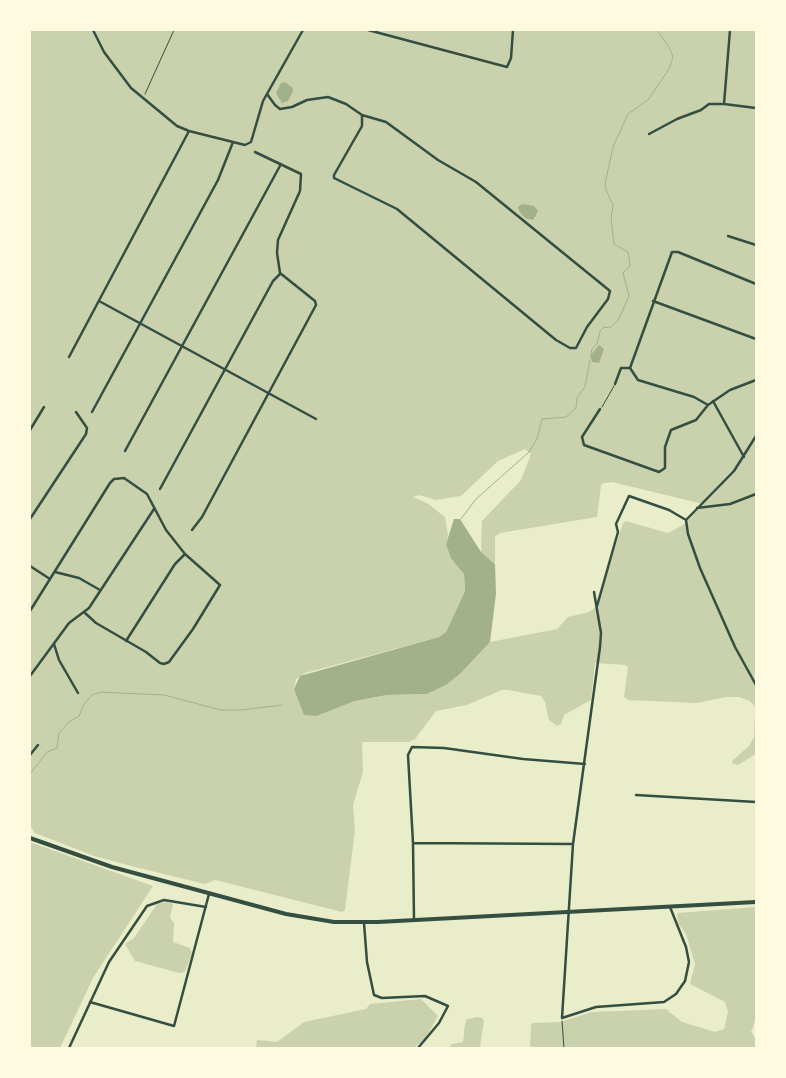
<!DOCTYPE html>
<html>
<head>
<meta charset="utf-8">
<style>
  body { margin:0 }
  #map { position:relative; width:786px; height:1078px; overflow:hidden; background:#e9edc9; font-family:"Libre Baskerville",serif }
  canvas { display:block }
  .frame { position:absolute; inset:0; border:31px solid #fefae0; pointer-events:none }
</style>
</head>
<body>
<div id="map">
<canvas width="786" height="1078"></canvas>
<div class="frame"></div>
</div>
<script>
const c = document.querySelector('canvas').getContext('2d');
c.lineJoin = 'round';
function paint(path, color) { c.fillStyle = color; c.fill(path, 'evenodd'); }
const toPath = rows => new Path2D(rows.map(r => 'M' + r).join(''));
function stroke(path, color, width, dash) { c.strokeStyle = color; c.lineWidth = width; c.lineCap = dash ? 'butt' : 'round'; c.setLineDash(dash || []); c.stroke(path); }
const green = toPath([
  [30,30,756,30,756,754,738,765,733,764,732,761,749,746,754,737,755,707,750,701,739,697,726,697,697,703,628,700,624,697,628,667,625,665,595,663,591,700,564,715,561,724,557,726,549,720,545,702,541,696,508,690,502,690,467,705,436,711,415,739,409,742,362,742,363,772,353,805,355,830,345,910,342,912,215,880,205,884,131,866,94,856,35,833,30,826],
  [525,449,531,454,521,480,482,521,481,552,495,564,495,536,500,533,597,517,601,485,604,483,612,482,703,504,683,525,668,533,626,521,623,523,596,607,589,612,568,617,557,629,490,642,461,673,446,685,427,694,387,695,355,701,336,708,294,689,296,679,305,673,439,637,446,632,465,591,464,574,446,544,448,535,445,517,427,503,413,497,419,495,436,500,461,496,498,461],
  [30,842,153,886,93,978,60,1048,30,1048],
  [167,902,173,904,170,918,174,923,173,942,190,948,192,953,185,972,179,973,135,961,125,944,134,938,157,904],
  [756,907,756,1018,751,1032,756,1039,756,1048,530,1048,531,1025,533,1023,560,1022,592,1012,666,1009,682,1022,715,1032,724,1029,728,1012,725,1002,690,984,695,964,686,934,678,923,677,913],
  [421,999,438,1016,425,1039,414,1048,256,1048,257,1040,277,1042,304,1022,366,1009,370,1004],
  [477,1017,482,1018,484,1021,480,1046,482,1048,449,1048,452,1044,463,1042,465,1024,467,1019]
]);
const water = toPath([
  [285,82,293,88,293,91,288,101,282,103,276,93,281,83],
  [522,204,534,206,538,211,533,220,525,218,519,211,518,207],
  [599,345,604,349,599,363,592,362,590,356],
  [454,519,460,519,481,552,495,564,496,594,490,642,461,673,446,685,427,694,387,695,355,701,316,716,304,715,294,689,300,676,439,637,446,632,465,591,464,574,451,558,446,544]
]);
const stream = toPath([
  [591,354,592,349,597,344,600,331,604,327,610,328,619,319,629,296,623,273,630,266,629,258,628,252,614,244,611,218,613,205,606,190,605,184,613,147,628,114,648,100,669,69,673,57,669,47,657,30],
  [461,519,476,499,529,452,537,439,542,419,566,417,576,408,577,398,585,387,590,360],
  [30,774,47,752,57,748,59,733,69,722,79,716,84,704,92,695,100,692,164,695,221,710,241,710,282,705]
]);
const path = toPath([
  [145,94,174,30],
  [602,407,614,386],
  [562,1021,564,1048]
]);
const minor = toPath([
  [93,30,104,52,131,88,177,126,189,131,245,145,251,142,263,101,303,30],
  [368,30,507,67,511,58,513,30],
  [267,94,275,105,280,109,292,107,307,100,328,97,346,104,362,115,362,126,334,175,334,178,397,209,556,340,570,348,576,348,587,327,608,299,610,291,476,182,438,160,386,122,362,115],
  [724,104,756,108],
  [649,134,677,119,701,110,709,104,724,104,730,30],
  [728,236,756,245],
  [99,301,316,419],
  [653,301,756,339],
  [69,357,189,131],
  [630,368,672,252,678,252,756,284],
  [615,384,621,368,630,368,638,380,694,397,708,405,730,390,756,380],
  [713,401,744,457],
  [600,409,582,437,584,445,659,472,665,468,665,447,671,430,696,420,708,405],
  [92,412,218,180,233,142],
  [30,430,44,407],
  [756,436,734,471,686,520,688,534,700,568,735,647,756,685],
  [125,451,281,164],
  [160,489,273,281,280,274],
  [697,508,730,504,756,494],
  [30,519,86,434,87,428,76,412],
  [192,530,202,517,316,305,315,301,280,273,277,253,278,240,300,191,301,174,255,152],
  [30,566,50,579],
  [55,572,79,578,100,590],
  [594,592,601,633,600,647,573,844,562,1018,596,1007,664,1002,676,994,685,981,689,962,686,947,670,907],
  [597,606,618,532,616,524,629,496,669,510,686,520],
  [30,611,110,483,114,479,124,478,147,494,166,530,185,554,220,585,193,629,169,662,164,664,160,663,146,652,96,623,85,613],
  [126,641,175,564,185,554],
  [54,644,59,660,78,693],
  [30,676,69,623,89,608,154,509],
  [30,755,38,745],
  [636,795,756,802],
  [413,843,573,844],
  [414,920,413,843,408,755,412,747,444,748,523,759,585,764],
  [364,923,367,962,374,995,382,998,425,996,448,1006,439,1023,418,1048],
  [90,1002,174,1026,209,894],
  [69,1048,109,962,147,906,164,900,206,907]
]);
const primary = toPath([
  [30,838,112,867,286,914,334,922,378,922,756,902]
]);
paint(green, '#cad2ad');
paint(water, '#a3b18a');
stroke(stream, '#a3b18a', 1);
stroke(path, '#344e41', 1);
stroke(minor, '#344e41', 2.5);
stroke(primary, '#344e41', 4);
</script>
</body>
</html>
